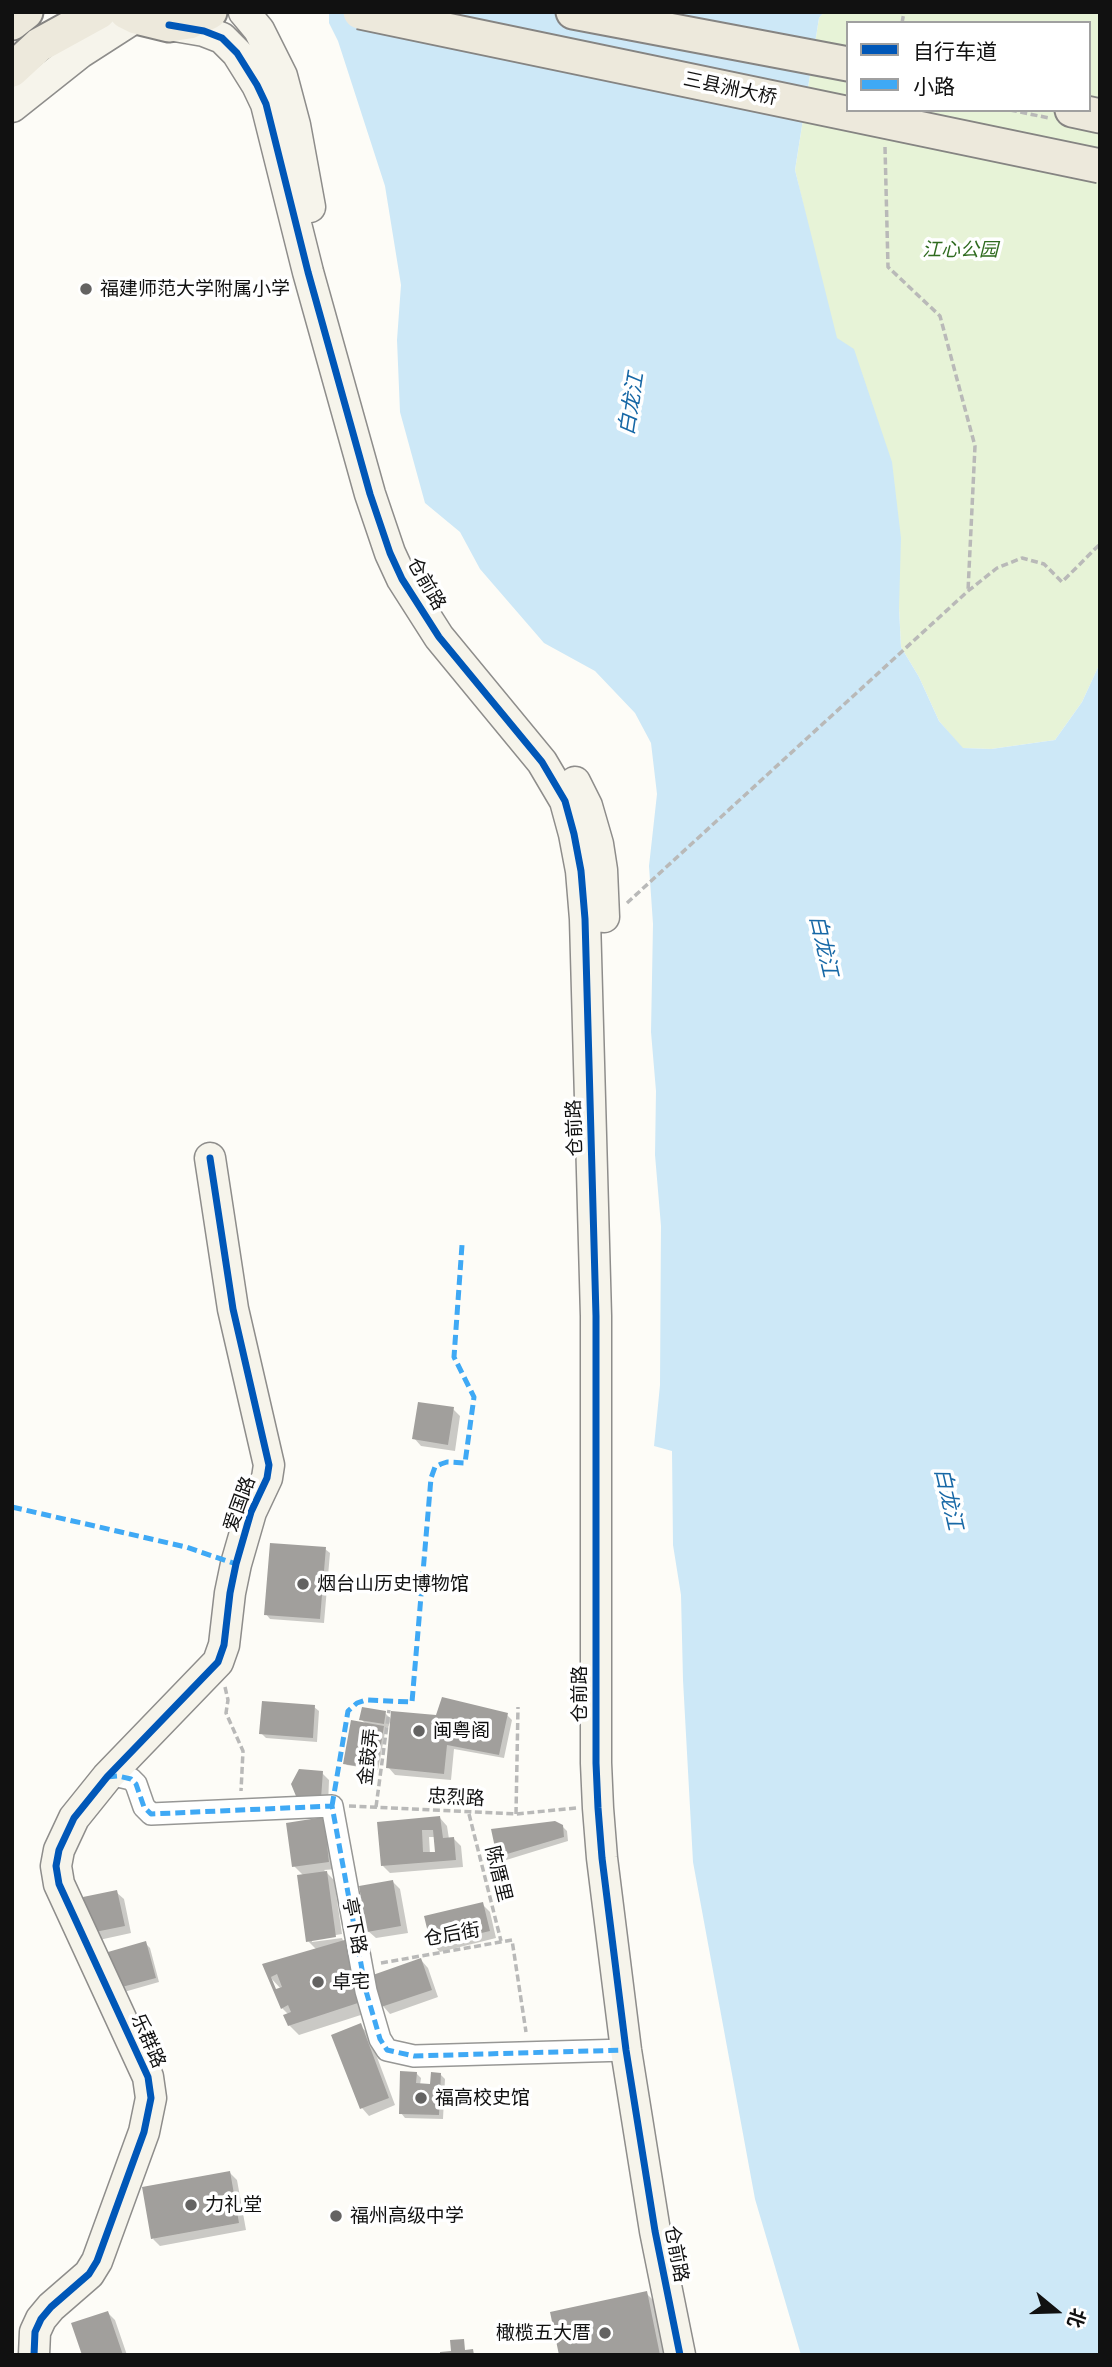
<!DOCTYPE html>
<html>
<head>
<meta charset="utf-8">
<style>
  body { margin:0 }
  #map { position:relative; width:1112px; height:2367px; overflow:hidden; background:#fdfcf7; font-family:"Roboto Serif","Noto Sans SC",serif }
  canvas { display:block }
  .frame { position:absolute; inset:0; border:14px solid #111; pointer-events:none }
  .legend { position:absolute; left:846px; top:21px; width:245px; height:91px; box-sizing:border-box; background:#fff; border:2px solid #a0a0a0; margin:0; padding:9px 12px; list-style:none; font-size:21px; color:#111 }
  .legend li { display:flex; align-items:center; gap:14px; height:35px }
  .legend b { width:35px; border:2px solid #a0a0a0 }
  .north { position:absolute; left:1021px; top:2276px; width:70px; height:70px; -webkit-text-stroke:5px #fff; paint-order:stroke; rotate:109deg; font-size:19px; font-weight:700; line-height:28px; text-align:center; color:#111 }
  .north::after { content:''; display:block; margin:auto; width:24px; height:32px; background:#111; clip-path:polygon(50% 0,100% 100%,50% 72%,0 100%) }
</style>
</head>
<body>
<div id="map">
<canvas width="1112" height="2367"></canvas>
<div class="frame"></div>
<ul class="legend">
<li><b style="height:9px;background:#0057b8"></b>自行车道</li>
<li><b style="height:9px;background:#3fa9f5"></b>小路</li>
</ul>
<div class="north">北</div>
</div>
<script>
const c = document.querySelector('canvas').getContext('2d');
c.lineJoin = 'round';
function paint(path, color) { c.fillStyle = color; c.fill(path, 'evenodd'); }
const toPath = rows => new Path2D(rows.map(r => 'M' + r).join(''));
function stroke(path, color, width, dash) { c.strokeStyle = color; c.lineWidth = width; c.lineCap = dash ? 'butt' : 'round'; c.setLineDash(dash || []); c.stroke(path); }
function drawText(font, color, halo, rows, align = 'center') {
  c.font = font + ' "Roboto Serif","Noto Sans SC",serif'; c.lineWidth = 7; c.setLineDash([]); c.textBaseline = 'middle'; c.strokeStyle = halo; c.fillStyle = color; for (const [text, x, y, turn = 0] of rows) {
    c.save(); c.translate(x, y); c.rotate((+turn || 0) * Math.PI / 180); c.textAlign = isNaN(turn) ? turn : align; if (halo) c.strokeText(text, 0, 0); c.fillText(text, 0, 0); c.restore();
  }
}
const green = toPath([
  [824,12,1100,12,1100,663,1082,702,1055,740,991,749,962,748,939,721,919,677,901,647,899,608,795,170,819,18],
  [848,23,1089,23,1089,110,848,110]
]);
const water = toPath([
  [329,12,824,12,819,18,795,170,837,338,854,349,892,462,901,538,899,608,901,647,919,677,939,721,963,748,991,749,1055,740,1082,702,1100,663,1100,2355,801,2355,755,2199,693,1862,683,1680,681,1595,673,1545,672,1451,654,1446,660,1385,661,1226,655,1155,656,1091,651,1032,653,924,649,866,657,794,651,743,635,713,595,671,544,643,480,569,460,532,425,503,400,412,397,340,401,285,385,186,338,41,329,23]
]);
const shadow = toPath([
  [453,1409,460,1416,455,1451,421,1446,414,1438],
  [325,1549,330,1553,324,1623,270,1619,266,1614],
  [314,1707,319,1711,317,1742,266,1738,261,1733],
  [385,1713,391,1719,388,1728,386,1727,378,1770,347,1765,345,1763,367,1725,361,1719],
  [507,1715,512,1720,504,1758,454,1749,451,1780,395,1775,388,1767],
  [322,1773,329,1780,328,1806,307,1808],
  [440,1818,447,1826,449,1839,454,1839,461,1846,463,1867,390,1873,383,1866,379,1824],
  [429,1837,435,1837,436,1853,430,1854],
  [324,1819,336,1869,324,1870,334,1880,342,1934,312,1939,312,1942,342,1938,370,2012,299,2035,289,2025,289,2015,282,2008,281,1989,270,1977,317,1950,308,1941,304,1876,294,1866],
  [562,1826,567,1831,568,1841,503,1861,499,1856],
  [393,1882,400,1889,408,1933,376,1938,368,1931],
  [116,1892,124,1899,131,1933,99,1940,92,1932],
  [482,1904,490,1912,496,1938,440,1952,433,1944],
  [145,1943,150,1948,159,1982,124,1992,110,1953],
  [421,1960,428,1968,438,1997,390,2014,383,2006],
  [360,2026,368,2033,395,2105,369,2116,362,2108],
  [416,2073,421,2078,420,2085,432,2085,440,2074,445,2079,443,2119,405,2118,401,2113],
  [230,2173,237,2180,246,2230,160,2246,153,2239],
  [646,2293,656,2303,667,2355,561,2355],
  [108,2313,115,2320,127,2355,83,2355]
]);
const building = toPath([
  [418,1402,454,1407,448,1445,412,1439],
  [270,1543,326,1547,320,1619,264,1615],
  [442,1697,508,1713,499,1755,447,1745,444,1774,386,1768,391,1711,436,1715],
  [262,1701,315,1705,313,1738,259,1734],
  [362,1707,386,1711,384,1724,359,1720],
  [351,1720,384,1726,377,1769,343,1764],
  [299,1769,323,1771,321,1799,298,1801,291,1784],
  [440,1816,443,1838,454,1837,456,1860,381,1866,377,1822],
  [422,1830,433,1830,435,1852,423,1852],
  [324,1817,329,1862,292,1867,286,1823],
  [555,1821,563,1825,564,1837,497,1857,491,1829],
  [327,1871,336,1937,306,1942,297,1875],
  [393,1880,401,1926,367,1932,359,1886],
  [117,1890,125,1926,90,1933,83,1897],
  [483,1902,490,1931,431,1945,424,1916],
  [348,1939,361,2002,288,2026,283,2015,291,2012,288,2005,281,2009,262,1964],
  [277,1974,282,1987,276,1989,271,1977],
  [146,1941,156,1978,118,1988,108,1952],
  [421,1958,432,1990,381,2007,370,1976],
  [361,2023,389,2098,360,2109,331,2035],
  [400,2071,417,2072,416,2083,430,2084,431,2072,441,2073,439,2115,399,2114],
  [230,2171,239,2223,151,2239,142,2187],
  [647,2291,660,2355,559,2355,550,2312],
  [108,2311,123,2355,82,2355,71,2323],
  [464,2339,465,2350,473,2349,474,2355,440,2355,440,2352,451,2351,450,2340]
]);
const path = toPath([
  [902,23,904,12],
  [1010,110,1049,118],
  [885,147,888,267,940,316,975,446,968,591],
  [627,903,968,591,997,568,1022,558,1044,564,1062,582,1100,544],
  [225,1687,228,1700,226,1713,243,1751,241,1791],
  [349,1806,516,1814,576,1808],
  [376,1807,389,1710],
  [469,1814,501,1941],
  [516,1814,518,1707],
  [381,1963,512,1940,526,2032]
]);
const street = toPath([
  [107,1777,118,1776,131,1779,136,1784,144,1807,151,1814,332,1806,366,1991,380,2039,387,2050,414,2056,626,2050]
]);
const secondary = toPath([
  [244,12,259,30,282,76,295,125,310,207],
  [169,25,204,31,222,38,237,53,257,85,266,104,308,272,370,494,390,553,402,579,439,637,542,762,565,801,574,834,581,871,585,919,596,1316,596,1763,598,1808,602,1858,626,2050,655,2231,680,2355],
  [12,107,80,53,136,17],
  [575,782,587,806,598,844,602,870,604,917],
  [34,2355,35,2332,41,2319,51,2307,89,2274,97,2261,144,2132,151,2098,148,2077,59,1884,56,1866,59,1850,74,1818,107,1777,218,1662,224,1645,230,1593,236,1564,251,1512,267,1478,269,1465,233,1309,210,1158]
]);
const primary = toPath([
  [126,12,136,17,169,25,189,22,210,12],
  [573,12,848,64],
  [12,23,26,12],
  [12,70,39,45,99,12],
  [1072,110,1100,116]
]);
const primaryBridge = toPath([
  [360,12,1100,166]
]);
const quiet = toPath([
  [12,1507,186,1547,236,1564],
  [107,1777,118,1776,131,1779,136,1784,144,1807,151,1814,332,1806,366,1991,380,2039,387,2050,414,2056,626,2050],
  [332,1806,348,1711,357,1703,366,1700,412,1702,431,1478,435,1467,441,1464,447,1462,465,1463,474,1397,454,1357,462,1245]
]);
const cycleway = toPath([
  [169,25,204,31,222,38,237,53,257,85,266,104,308,272,370,494,390,553,402,579,439,637,542,762,565,801,574,834,581,871,585,919,596,1316,596,1763,598,1808,602,1858,626,2050,655,2231,680,2355],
  [34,2355,35,2332,41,2319,51,2307,89,2274,97,2261,144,2132,151,2098,148,2077,59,1884,56,1866,59,1850,74,1818,107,1777,218,1662,224,1645,230,1593,236,1564,251,1512,267,1478,269,1465,233,1309,210,1158]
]);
const markers = [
  [86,289,7,"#646362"],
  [303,1584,7,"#646362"],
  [419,1731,7,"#646362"],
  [318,1982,7,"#646362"],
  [421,2098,7,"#646362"],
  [191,2205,7,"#646362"],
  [336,2216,7,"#646362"],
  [605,2333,7,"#646362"]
];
const streetNames = [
  ["三县洲大桥",730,89,12],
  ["仓前路",426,584,60],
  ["仓前路",575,1128,-92],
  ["爱国路",240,1504,-70],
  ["仓前路",580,1694,-90],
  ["金鼓弄",369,1757,-83],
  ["忠烈路",456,1798,3],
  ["陈厝里",498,1874,76],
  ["亭下路",354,1926,79],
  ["仓后街",452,1935,-10],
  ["乐群路",148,2041,66],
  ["仓前路",676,2254,79]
];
const parkNames = [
  ["江心公园",960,250]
];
const poiNames = [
  ["福建师范大学附属小学",100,289],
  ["烟台山历史博物馆",317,1584],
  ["闽粤阁",433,1731],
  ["卓宅",332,1982],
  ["福高校史馆",435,2098],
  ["力礼堂",205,2205],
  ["福州高级中学",350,2216],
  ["橄榄五大厝",591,2333,"right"]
];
const waterNames = [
  ["白龙江",632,404,-81],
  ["白龙江",823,946,77],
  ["白龙江",948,1499,77]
];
paint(green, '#e7f3d7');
paint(water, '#cde8f7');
paint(shadow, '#0003');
paint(building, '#a19f9c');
stroke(street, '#979795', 24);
stroke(secondary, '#8e8d8b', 33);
stroke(primary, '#858482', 37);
stroke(path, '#b9b9b8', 3.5, [7, 3.5]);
stroke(street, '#fffffe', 21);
stroke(secondary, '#f6f4eb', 30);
stroke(primary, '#ede9dc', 33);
stroke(primaryBridge, '#858482', 37, []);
stroke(primaryBridge, '#ede9dc', 33);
stroke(quiet, '#3fa9f5', 5, [10, 5]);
stroke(cycleway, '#0057b8', 7);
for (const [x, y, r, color] of markers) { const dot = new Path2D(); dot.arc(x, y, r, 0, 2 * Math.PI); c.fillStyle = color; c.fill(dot); stroke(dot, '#fff', 2.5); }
drawText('19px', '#111', '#fff', streetNames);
drawText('italic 19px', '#2f6b1f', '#fff', parkNames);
drawText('19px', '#111', '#fff', poiNames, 'left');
drawText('italic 21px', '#1768a6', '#fff', waterNames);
</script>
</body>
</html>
